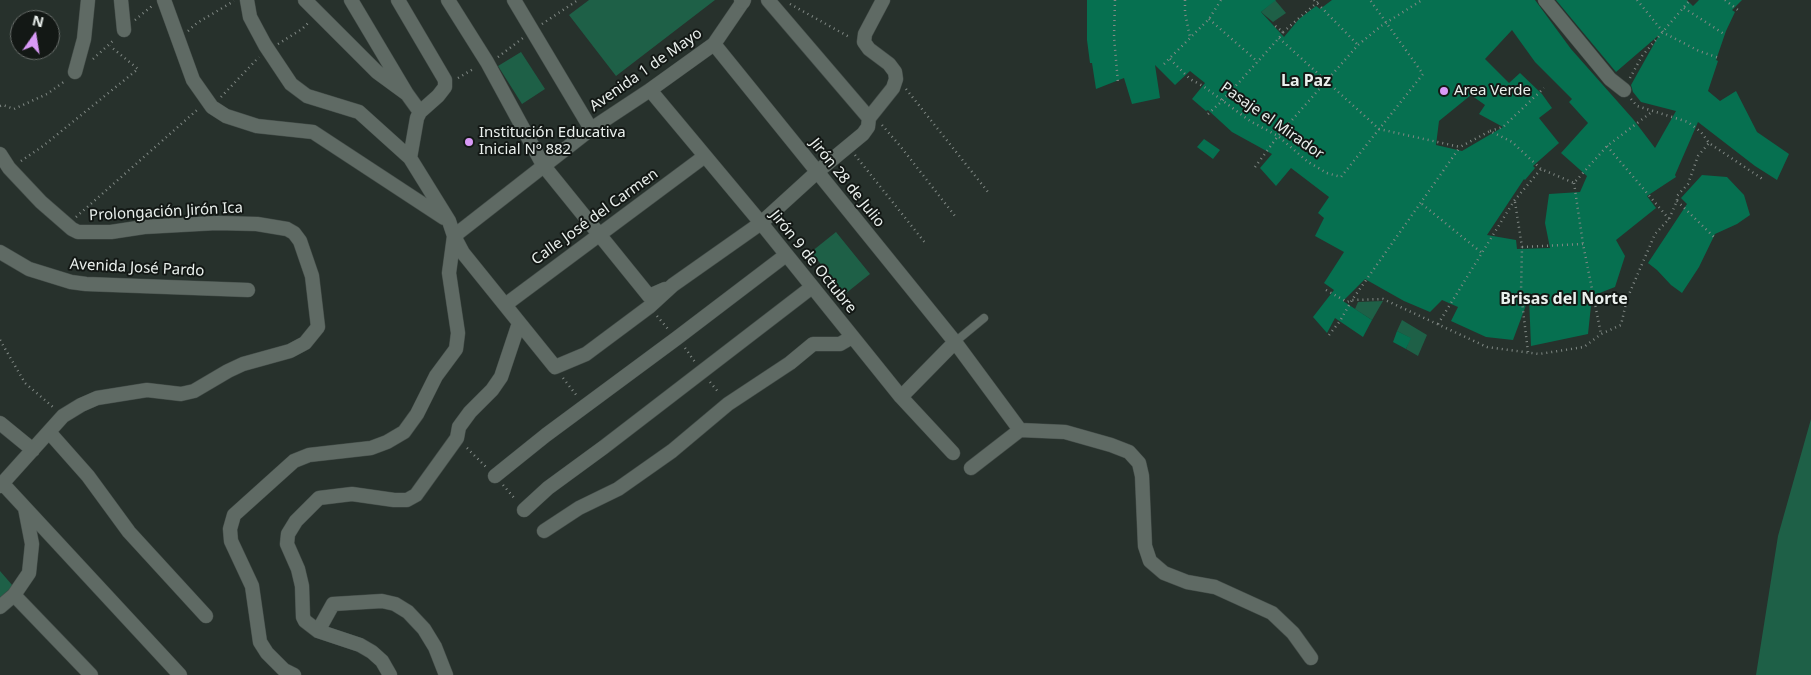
<!DOCTYPE html>
<html>
<head>
<meta charset="utf-8">
<style>
  body { margin:0 }
  #map { position:relative; width:1811px; height:675px; overflow:hidden; background:#27312c; font-family:"Noto Sans",sans-serif }
  canvas { display:block }
  .north { position:absolute; left:10px; top:10px; width:50px; height:50px; box-sizing:border-box; background:#131815; border:1px solid #696e6b; border-radius:50%; rotate:13deg; font-size:14px; font-weight:700; line-height:20px; text-align:center; color:#eaf0ed }
  .north::after { content:''; display:block; margin:auto; width:18px; height:22px; background:#d99af7; clip-path:polygon(50% 0,100% 100%,50% 72%,0 100%) }
</style>
</head>
<body>
<div id="map">
<canvas width="1811" height="675"></canvas>
<div class="north">N</div>
</div>
<script>
const c = document.querySelector('canvas').getContext('2d');
c.lineJoin = 'round';
function paint(path, color) { c.fillStyle = color; c.fill(path, 'evenodd'); }
const toPath = rows => new Path2D(rows.map(r => 'M' + r).join(''));
function stroke(path, color, width, dash) { c.strokeStyle = color; c.lineWidth = width; c.lineCap = dash ? 'butt' : 'round'; c.setLineDash(dash || []); c.stroke(path); }
function drawText(font, color, halo, rows, align = 'center') {
  c.font = font + ' "Noto Sans",sans-serif'; c.lineWidth = 4; c.setLineDash([]); c.textBaseline = 'middle'; c.strokeStyle = halo; c.fillStyle = color; for (const [text, x, y, turn = 0] of rows) {
    c.save(); c.translate(x, y); c.rotate((+turn || 0) * Math.PI / 180); c.textAlign = isNaN(turn) ? turn : align; if (halo) c.strokeText(text, 0, 0); c.fillText(text, 0, 0); c.restore();
  }
}
const green = toPath([
  [589,0,715,0,616,76,569,15],
  [1275,0,1286,13,1273,22,1261,12],
  [521,52,545,89,522,104,498,66],
  [836,232,870,274,845,294,811,252],
  [1383,301,1372,320,1355,309,1358,302],
  [1402,320,1427,335,1418,356,1406,349,1410,338,1397,331],
  [1811,419,1811,675,1756,675,1778,536],
  [0,571,13,586,0,598]
]);
const building = toPath([
  [1087,0,1276,0,1261,12,1284,37,1299,19,1316,6,1320,9,1332,0,1535,0,1571,49,1633,119,1655,148,1676,111,1641,102,1633,92,1631,85,1659,35,1616,72,1556,0,1687,0,1693,6,1699,0,1742,0,1732,10,1735,12,1726,31,1716,60,1718,61,1708,91,1720,101,1736,91,1757,132,1789,154,1777,180,1755,166,1698,122,1675,175,1676,177,1647,196,1656,208,1616,240,1625,256,1615,287,1592,296,1588,334,1531,346,1529,297,1513,340,1486,337,1451,321,1458,307,1442,300,1430,312,1404,301,1365,279,1343,301,1372,320,1363,337,1335,318,1327,333,1313,317,1334,290,1324,283,1344,252,1315,236,1324,218,1318,213,1329,197,1291,168,1276,186,1260,168,1272,154,1232,132,1208,110,1206,111,1192,99,1205,83,1190,71,1175,85,1155,65,1160,98,1132,104,1124,78,1096,89,1092,63,1090,63,1087,40],
  [1512,30,1535,62,1572,99,1569,102,1588,123,1561,153,1587,176,1580,192,1549,194,1545,223,1550,248,1517,249,1516,240,1487,235,1524,179,1525,180,1535,168,1533,166,1559,143,1539,118,1552,108,1542,94,1520,73,1509,83,1485,59],
  [1471,95,1485,105,1479,114,1503,127,1462,151,1436,145,1439,121],
  [1204,139,1220,150,1213,159,1197,147],
  [1702,175,1727,177,1744,195,1750,215,1737,224,1715,234,1699,267,1682,293,1671,285,1657,270,1648,263,1687,204,1681,198],
  [1397,331,1411,338,1406,349,1393,342]
]);
const path = toPath([
  [1115,0,1114,37,1118,83],
  [1185,0,1185,13,1190,37],
  [1314,0,1358,45],
  [1637,0,1664,33,1699,51,1719,58],
  [1725,0,1738,10],
  [790,4,851,38],
  [1684,8,1724,34],
  [1209,19,1258,62],
  [135,20,152,6],
  [542,24,578,0],
  [188,31,197,23,234,1],
  [1283,32,1320,0],
  [1279,38,1379,129,1460,147,1490,131,1512,142,1541,169,1574,183,1607,146,1653,111],
  [278,44,302,29,308,23],
  [498,57,523,38],
  [93,59,115,39],
  [1170,59,1190,79,1203,86,1250,121,1278,136,1308,162,1327,173,1341,177,1423,74,1370,0],
  [1164,64,1209,19,1221,0],
  [458,78,475,68],
  [1630,78,1642,56,1690,0],
  [906,89,988,192],
  [221,97,259,57],
  [1631,99,1637,106,1688,122,1701,132,1709,143,1764,180],
  [0,106,3,105,14,109,47,94,65,81],
  [1208,114,1222,101,1279,38,1283,32,1274,25],
  [882,125,901,147,955,216],
  [1490,131,1503,127,1544,88],
  [1607,146,1669,219],
  [855,155,926,244],
  [21,161,43,146,138,69,110,46],
  [1255,167,1278,136,1358,45,1381,26,1422,0],
  [1574,183,1583,244,1601,334],
  [1677,201,1714,237],
  [1515,202,1522,247,1521,293,1528,352],
  [1422,204,1482,253],
  [76,217,197,110],
  [1522,247,1583,244],
  [1326,290,1347,302,1352,300,1383,299,1487,347,1539,354,1584,347,1601,334,1621,325,1627,299,1655,234,1669,219,1677,201,1677,196,1688,184,1698,156,1709,143],
  [657,316,668,329],
  [1438,324,1514,201,1541,169],
  [1329,335,1340,321,1352,300,1460,147],
  [0,340,25,383,54,408],
  [685,348,695,362],
  [563,378,577,396],
  [710,382,719,393],
  [467,448,486,467],
  [503,485,516,500]
]);
const service = toPath([
  [955,342,984,318]
]);
const minor = toPath([
  [121,0,124,30],
  [164,0,193,80,212,107,226,116,257,126,313,132,444,218],
  [247,0,250,17,265,45,291,84,307,96,359,112,410,158],
  [305,0,377,72,407,94],
  [351,0,407,94,420,112],
  [398,0,445,80,445,87,438,96,420,112,417,118,410,158,449,221,454,236,463,253,555,367,586,354,649,307,673,285,761,223,817,172,863,134,868,127,869,118,768,0],
  [448,0,487,62,543,165,649,296,665,289],
  [514,0,591,129],
  [1545,0,1610,79,1624,90],
  [714,44,955,342,1020,430,1065,432,1111,445,1129,452,1139,463,1142,476,1145,546,1150,561,1164,573,1187,582,1215,587,1272,613,1293,633,1311,658],
  [75,72,84,39,88,0],
  [650,90,761,223,901,397,953,453],
  [869,118,893,88,896,79,895,72,889,64,869,49,864,42,865,34,883,0],
  [0,154,9,168,41,202,72,229,78,232,111,232,144,227,217,223,257,224,287,229,294,233,300,241,312,276,318,327,305,343,290,351,243,364,228,371,194,391,181,394,147,390,97,398,81,405,63,416,0,486],
  [0,252,29,269,71,282,86,284,248,290],
  [505,305,705,156],
  [901,397,955,342],
  [0,423,33,450],
  [49,432,88,476,129,532,206,616],
  [971,468,1020,430],
  [495,476,546,435,677,338,786,255],
  [3,484,180,675],
  [524,510,548,488,604,447,812,287],
  [544,531,579,508,618,489,672,451,728,404,790,363,813,344,840,344,852,337],
  [14,595,91,675],
  [0,607,14,595,29,573,32,544,25,508],
  [318,631,333,604,382,601,395,604,408,612,424,629,435,647,446,675],
  [294,675,284,670,267,653,260,642,252,586,231,541,230,529,234,515,294,461,309,455,371,448,387,442,404,432,417,414,436,376,456,349,458,333,449,273,454,236,591,129,650,90,714,44,744,0],
  [390,675,382,661,372,652,360,645,318,631,305,621,303,617,302,586,298,569,287,544,288,534,296,521,319,498,352,494,394,500,407,500,416,495,457,438,459,427,470,412,492,390,501,377,519,323]
]);
const tertiary = toPath([
  [741,0,743,2]
]);
const markers = [
  [1444,91,5,"#d99af7"],
  [469,142,5,"#d99af7"]
];
const streetNames = [
  ["Avenida 1 de Mayo",646,70,-35],
  ["Pasaje el Mirador",1272,121,35],
  ["Jirón 28 de Julio",847,183,51],
  ["Prolongación Jirón Ica",166,212,-3],
  ["Calle José del Carmen",595,217,-36],
  ["Jirón 9 de Octubre",813,262,51],
  ["Avenida José Pardo",137,268,3]
];
const poiNames = [
  ["Area Verde",1454,91],
  ["Institución Educativa",479,133],
  ["Inicial Nº 882",479,150]
];
const neighbourhoodNames = [
  ["La Paz",1306,81],
  ["Brisas del Norte",1564,299]
];
paint(green, '#1e6047');
paint(building, '#067050');
stroke(service, '#444d49', 9);
stroke(minor, '#444d49', 15);
stroke(tertiary, '#444d49', 15);
stroke(path, '#828a86', 2.5, [1, 4]);
stroke(service, '#5f6a64', 8);
stroke(minor, '#5f6a64', 14);
stroke(tertiary, '#5f6a64', 14);
for (const [x, y, r, color] of markers) { const dot = new Path2D(); dot.arc(x, y, r, 0, 2 * Math.PI); c.fillStyle = color; c.fill(dot); stroke(dot, '#131815', 2); }
drawText('15px', '#eaf0ed', '#131815', streetNames);
drawText('15px', '#eaf0ed', '#131815', poiNames, 'left');
drawText('bold 16px', '#eaf0ed', '#131815', neighbourhoodNames);
</script>
</body>
</html>
